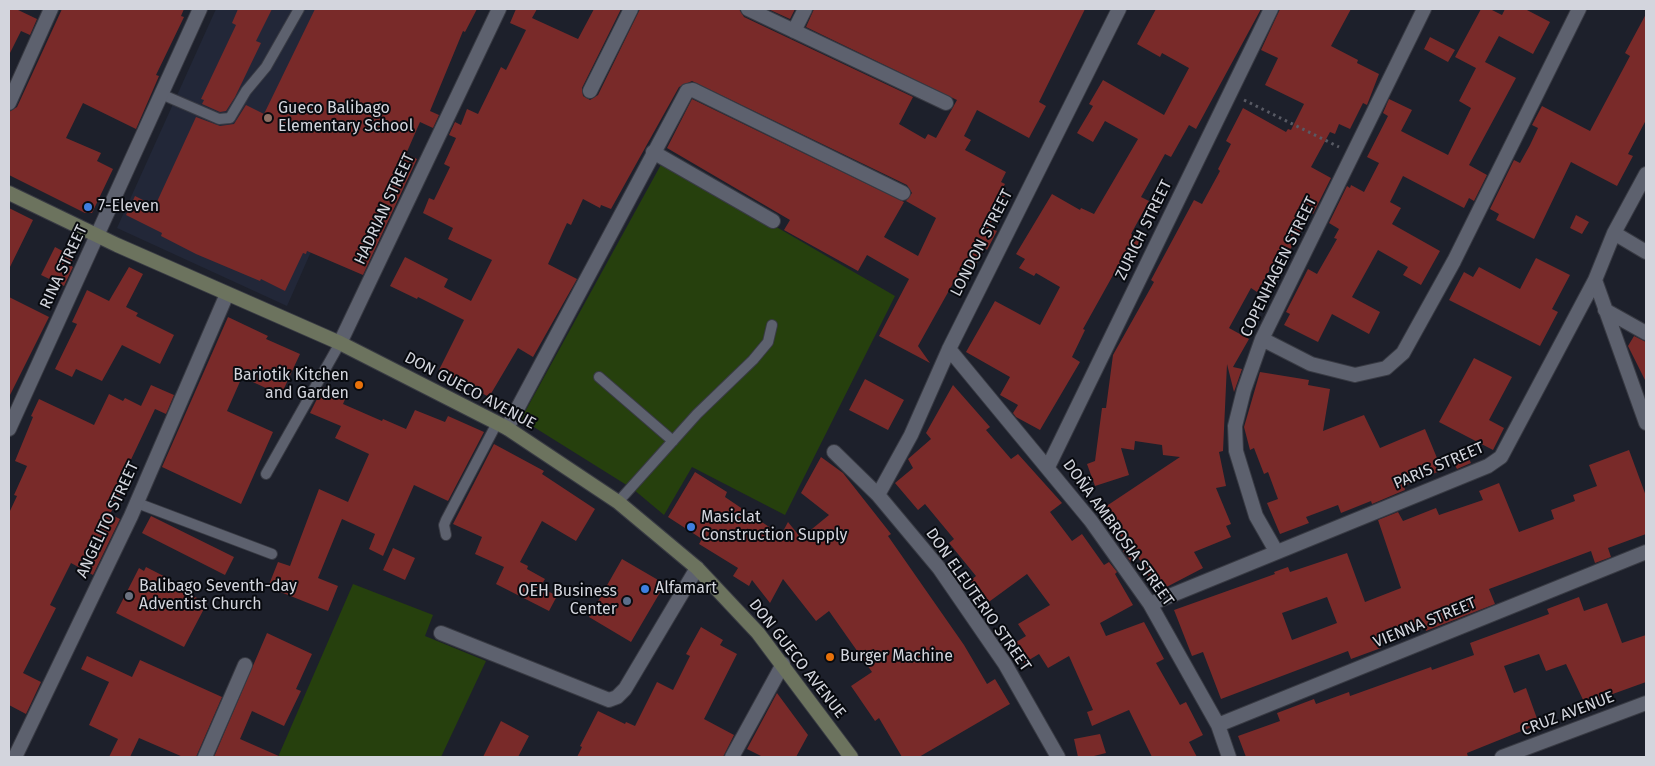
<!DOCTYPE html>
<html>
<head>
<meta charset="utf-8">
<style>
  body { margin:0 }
  #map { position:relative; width:1655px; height:766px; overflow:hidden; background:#1d202b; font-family:"Fira Sans",sans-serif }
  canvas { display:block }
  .frame { position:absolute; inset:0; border:10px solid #d3d5dd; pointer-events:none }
</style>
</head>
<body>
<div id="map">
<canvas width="1655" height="766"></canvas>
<div class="frame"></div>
</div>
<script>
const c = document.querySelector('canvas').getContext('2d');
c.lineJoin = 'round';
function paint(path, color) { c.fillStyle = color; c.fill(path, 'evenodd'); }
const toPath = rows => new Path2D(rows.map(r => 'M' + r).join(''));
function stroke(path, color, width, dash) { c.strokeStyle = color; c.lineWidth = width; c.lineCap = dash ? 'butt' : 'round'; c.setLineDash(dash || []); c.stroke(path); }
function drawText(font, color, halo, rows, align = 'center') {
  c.font = font + ' "Fira Sans",sans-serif'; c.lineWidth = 4; c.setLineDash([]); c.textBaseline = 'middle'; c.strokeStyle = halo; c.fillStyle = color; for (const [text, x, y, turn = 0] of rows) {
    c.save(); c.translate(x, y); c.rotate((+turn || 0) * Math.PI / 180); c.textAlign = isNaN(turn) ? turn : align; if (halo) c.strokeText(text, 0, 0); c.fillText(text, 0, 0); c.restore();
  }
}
const built = toPath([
  [216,9,418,9,287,306,117,228]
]);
const green = toPath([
  [663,161,895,296,785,515,692,467,664,515,633,489,521,419],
  [353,584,433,615,425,636,486,661,441,757,278,757]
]);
const building = toPath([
  [9,9,16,9,37,19,30,35,21,31,9,55],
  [62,9,184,9,181,16,184,17,156,75,159,76,136,129,83,103,66,138,101,153,97,161,113,169,92,213,85,213,9,175,9,112,17,107],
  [238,9,272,9,256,41,261,43,235,97,226,111,220,112,202,104,204,100,201,99,236,25,232,23],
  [315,9,477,9,465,32,463,31,430,111,439,115,433,128,420,122,406,154,417,159,363,275,307,251,306,254,303,253,285,291,261,279,260,281,196,254,161,236,162,233,126,215,135,196,155,206,196,117,220,126,234,124,246,105,264,114],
  [516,9,537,9,532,18,578,39,594,9,621,9,582,88,583,96,590,100,598,95,640,9,739,9,744,17,913,97,899,124,925,139,928,134,936,138,957,100,806,27,814,9,1085,9,1039,102,1046,106,1029,138,977,110,964,136,971,140,965,150,1006,172,1001,182,1005,184,1001,191,1006,194,989,227,997,231,987,250,985,248,966,283,956,278,918,346,930,363,879,336,909,279,867,255,858,271,784,230,790,220,667,148,692,99,904,202,884,237,918,256,936,218,906,201,912,193,907,185,692,81,679,87,611,209,601,205,600,208,583,199,571,225,567,223,548,264,577,279,533,357,518,348,489,397,439,370,464,320,418,297,417,299,390,286,405,257,448,279,444,287,471,301,492,260,448,239,453,228,423,213,429,198,434,200,450,167,444,164,456,138,449,135,455,122,461,125,467,109,478,114,501,67,506,70,526,30,510,23],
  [768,9,795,9,790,19],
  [1156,9,1261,9,1196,129,1189,125,1171,157,1165,154,1141,197,1149,201,1131,234,1141,239,1128,262,1122,259,1083,329,1085,330,1072,357,1080,362,1040,430,1016,417,1013,413,1018,405,1000,395,1010,377,966,352,995,301,1040,325,1060,287,1036,273,1034,276,1019,268,1025,259,1016,254,1052,194,1080,210,1081,208,1094,214,1138,139,1105,121,1093,142,1077,133,1093,106,1089,104,1103,80,1164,115,1189,68,1162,53,1160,57,1137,44],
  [1280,9,1351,9,1331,46,1358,60,1357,63,1379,74,1367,105,1363,103,1350,129,1339,124,1335,134,1330,132,1311,167,1331,178,1313,214,1311,213,1283,262,1276,259,1257,292,1251,288,1229,328,1249,339,1233,367,1242,369,1234,392,1227,364,1223,451,1219,452,1226,486,1216,488,1231,524,1226,526,1231,537,1194,552,1203,568,1157,592,1138,557,1131,562,1123,551,1128,547,1102,509,1180,457,1163,455,1162,445,1135,441,1134,450,1121,448,1129,475,1095,486,1087,464,1095,461,1102,408,1106,408,1113,355,1154,282,1151,280,1194,200,1202,204,1220,171,1218,169,1231,144,1226,141,1243,108,1286,132,1288,129,1291,130,1304,104,1265,85,1278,58,1261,50],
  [1481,9,1490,9,1502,15,1505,9,1525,9,1550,22,1533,54,1499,36,1485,62,1516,78,1469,165,1487,175,1474,201,1469,198,1464,208,1403,176,1390,202,1401,208,1392,224,1440,251,1421,285,1403,275,1408,267,1378,250,1352,297,1380,312,1369,334,1332,314,1318,342,1284,325,1290,314,1286,312,1308,269,1317,274,1337,239,1334,238,1339,229,1329,223,1347,186,1350,188,1351,185,1364,192,1379,163,1367,157,1388,116,1383,113,1389,99,1412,110,1401,131,1448,155,1471,108,1459,101,1476,68,1455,57],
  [1646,14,1646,120,1628,154,1633,156,1617,186,1571,162,1534,239,1496,220,1499,214,1490,209,1514,160,1520,163,1530,145,1538,128,1532,125,1542,106,1590,131,1630,56,1625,53],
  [1430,37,1455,50,1448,62,1424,49],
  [9,208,33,220,9,269],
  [1576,215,1589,222,1582,234,1570,228],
  [55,247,74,257,70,265,73,267,64,286,41,275],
  [1536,258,1570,275,1552,309,1558,312,1540,346,1449,300,1464,272,1473,277,1479,267,1520,289],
  [129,267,143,274,126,307,138,313,136,316,174,335,160,364,122,345,102,381,76,369,72,377,55,369,77,324,72,322,87,290,109,301],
  [9,297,49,317,9,397],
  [228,317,268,336,266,339,300,354,281,395,242,377,227,411,273,432,241,504,162,467],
  [1634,336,1646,342,1646,382,1628,346],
  [1474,358,1512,377,1489,420,1504,428,1493,450,1439,422],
  [1260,372,1309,380,1308,385,1330,389,1323,431,1364,415,1380,448,1425,429,1442,470,1404,486,1405,490,1372,504,1371,501,1341,513,1338,505,1306,517,1309,523,1280,534,1267,503,1278,499,1268,472,1264,474,1254,448,1250,450,1244,427],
  [865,379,904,400,888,430,849,410],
  [151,385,174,395,166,414,155,409,118,487,123,490,110,514,120,519,93,575,71,563,50,605,56,608,23,673,41,682,26,714,9,705,9,513,17,496,14,495,27,466,15,461,33,417,31,416,39,399,94,425,109,394,123,401,125,398,141,406],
  [953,385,990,427,986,430,1011,459,1018,454,1062,503,1050,512,1072,541,1082,534,1104,565,1109,562,1117,572,1115,574,1133,605,1100,623,1106,636,1144,622,1164,659,1156,663,1180,705,1186,702,1203,735,1189,742,1197,757,1152,757,1129,710,1092,726,1087,712,1093,710,1069,656,1048,668,1039,654,1024,663,1013,644,1026,636,1018,624,1050,605,1027,574,986,604,970,581,976,576,949,543,954,539,925,504,918,510,895,483,913,468,908,459,931,439,926,433],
  [323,387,346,397,343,404,382,421,383,419,406,429,415,410,445,422,448,416,484,432,448,501,414,485,383,556,369,549,375,534,342,519,318,578,338,586,328,611,268,587,278,562,290,566,319,489,348,502,369,454,335,438,341,426,310,413],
  [494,444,544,471,542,474,595,509,576,541,542,521,520,562,528,566,527,569,545,579,540,587,557,596,549,611,496,584,504,567,475,554,482,537,453,524],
  [1465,450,1471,463,1457,469,1451,457],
  [1629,450,1646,496,1646,534,1608,548,1611,557,1595,563,1591,551,1489,589,1495,604,1431,629,1426,631,1425,626,1379,644,1381,648,1351,659,1348,651,1221,699,1203,652,1192,656,1174,610,1275,574,1274,572,1288,567,1290,572,1347,553,1365,602,1401,588,1378,520,1398,512,1403,521,1436,508,1439,515,1483,500,1479,491,1499,483,1519,532,1554,519,1551,510,1575,501,1573,495,1597,486,1589,465],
  [1327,597,1337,623,1292,640,1282,613],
  [821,457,843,473,891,534,888,536,964,645,987,684,995,679,1010,704,919,757,902,757,879,718,875,721,851,686,872,672,829,611,816,621,783,579,770,603,752,580,749,586,733,576,738,568,699,544,702,539,668,517,695,472,727,492,725,497,781,535,788,522,801,538,829,515,801,493],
  [151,516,234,557,225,575,142,533],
  [393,548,415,558,405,580,383,570],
  [622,559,665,584,631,642,589,617],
  [146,567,193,591,191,595,207,603,184,647,116,613,139,568,144,571],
  [1579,597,1584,611,1607,603,1622,643,1646,635,1646,682,1585,704,1566,664,1546,671,1539,654,1504,666,1514,693,1526,688,1539,724,1467,753,1468,757,1246,757,1238,736,1280,721,1277,713,1314,699,1316,704,1349,692,1350,696,1431,667,1432,670,1474,655,1470,643,1549,614,1547,609],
  [701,627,723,640,720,645,737,654,704,719,734,735,723,757,577,757,582,747,580,746,598,711,625,724,626,722,635,726,657,682,673,690,690,656,686,654],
  [267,633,312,654,296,689,301,691,284,726,252,711,240,739,281,757,214,757],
  [87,656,132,677,140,660,222,697,196,757,183,757,139,738,130,757,109,757,118,739,89,725,109,682,81,669],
  [777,693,808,735,796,757,763,757,747,749],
  [501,721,529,736,518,757,483,757],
  [1100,734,1106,753,1090,757,1078,757,1074,739]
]);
const path = toPath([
  [1244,100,1339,147]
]);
const service = toPath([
  [161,94,219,119,230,118,246,91,266,67,299,9],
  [599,377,673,441],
  [266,474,340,343],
  [618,502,697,414,753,360,768,342,772,325],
  [137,503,272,554],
  [446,535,444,525,446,520,497,423]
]);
const minor = toPath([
  [748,9,946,103],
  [794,31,805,9],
  [590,91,631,9],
  [9,103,51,9],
  [653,152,773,221],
  [1614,233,1646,252],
  [1595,280,1646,423],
  [1605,310,1646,333],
  [1262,339,1311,364,1355,375,1386,368,1403,353,1454,261,1579,9],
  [340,343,499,9],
  [949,349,1091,521,1150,604,1218,725,1229,757],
  [507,428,687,91,693,90,903,193],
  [9,429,200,9],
  [834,452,878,495,939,568,1005,664,1058,757],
  [1048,467,1271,9],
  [878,495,911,435,949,349,1119,9],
  [1276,551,1256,516,1236,451,1235,426,1244,390,1262,339,1424,9],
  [1150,604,1488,466,1501,457,1595,280,1614,233,1646,174],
  [441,633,609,700,617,697,625,689,697,568],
  [1218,725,1646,552],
  [15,757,131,516,227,294],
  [205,757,245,665],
  [732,757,783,664],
  [1502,757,1646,703]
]);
const secondary = toPath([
  [9,193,117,245,340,343,507,428,618,502,697,568,758,633,851,757]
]);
const markers = [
  [268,118,5,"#8d6e63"],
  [88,207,5,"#3f7fe0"],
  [359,385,5,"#e8710a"],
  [691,527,5,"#3f7fe0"],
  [645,589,5,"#3f7fe0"],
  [129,596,5,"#6b7280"],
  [627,601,5,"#5c6f8a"],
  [830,657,5,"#e8710a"]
];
const poiNames = [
  ["Gueco Balibago",278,109],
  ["Elementary School",278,127],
  ["7-Eleven",98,207],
  ["Bariotik Kitchen",349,376,"right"],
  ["and Garden",349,394,"right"],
  ["Masiclat",701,518],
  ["Construction Supply",701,536],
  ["Balibago Seventh-day",139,587],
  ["Adventist Church",139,605],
  ["Alfamart",655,589],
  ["OEH Business",617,592,"right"],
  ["Center",617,610,"right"],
  ["Burger Machine",840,657]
];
const streetNames = [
  ["HADRIAN STREET",385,209,-65],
  ["ZURICH STREET",1144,230,-64],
  ["LONDON STREET",982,243,-63],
  ["RINA STREET",64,267,-65],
  ["COPENHAGEN STREET",1279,267,-64],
  ["DON GUECO AVENUE",470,391,28],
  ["PARIS STREET",1439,466,-23],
  ["ANGELITO STREET",108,520,-65],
  ["DOÑA AMBROSIA STREET",1118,533,54],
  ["DON ELEUTERIO STREET",978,600,55],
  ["VIENNA STREET",1425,623,-22],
  ["DON GUECO AVENUE",797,659,52],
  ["CRUZ AVENUE",1568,714,-21]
];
paint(built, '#222738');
paint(green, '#26400d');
paint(building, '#792a29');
stroke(service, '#383a43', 12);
stroke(minor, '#383a43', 16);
stroke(secondary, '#383a43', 16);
stroke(path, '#585a64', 3, [2.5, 4]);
stroke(service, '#5d616e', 10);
stroke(minor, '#5d616e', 14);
stroke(secondary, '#6c735e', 14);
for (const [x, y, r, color] of markers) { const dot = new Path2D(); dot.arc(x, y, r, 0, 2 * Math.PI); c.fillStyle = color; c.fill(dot); stroke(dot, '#080a0f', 2); }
drawText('16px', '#d3d5dd', '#080a0f', poiNames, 'left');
drawText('16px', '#d3d5dd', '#080a0f', streetNames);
</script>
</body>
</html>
